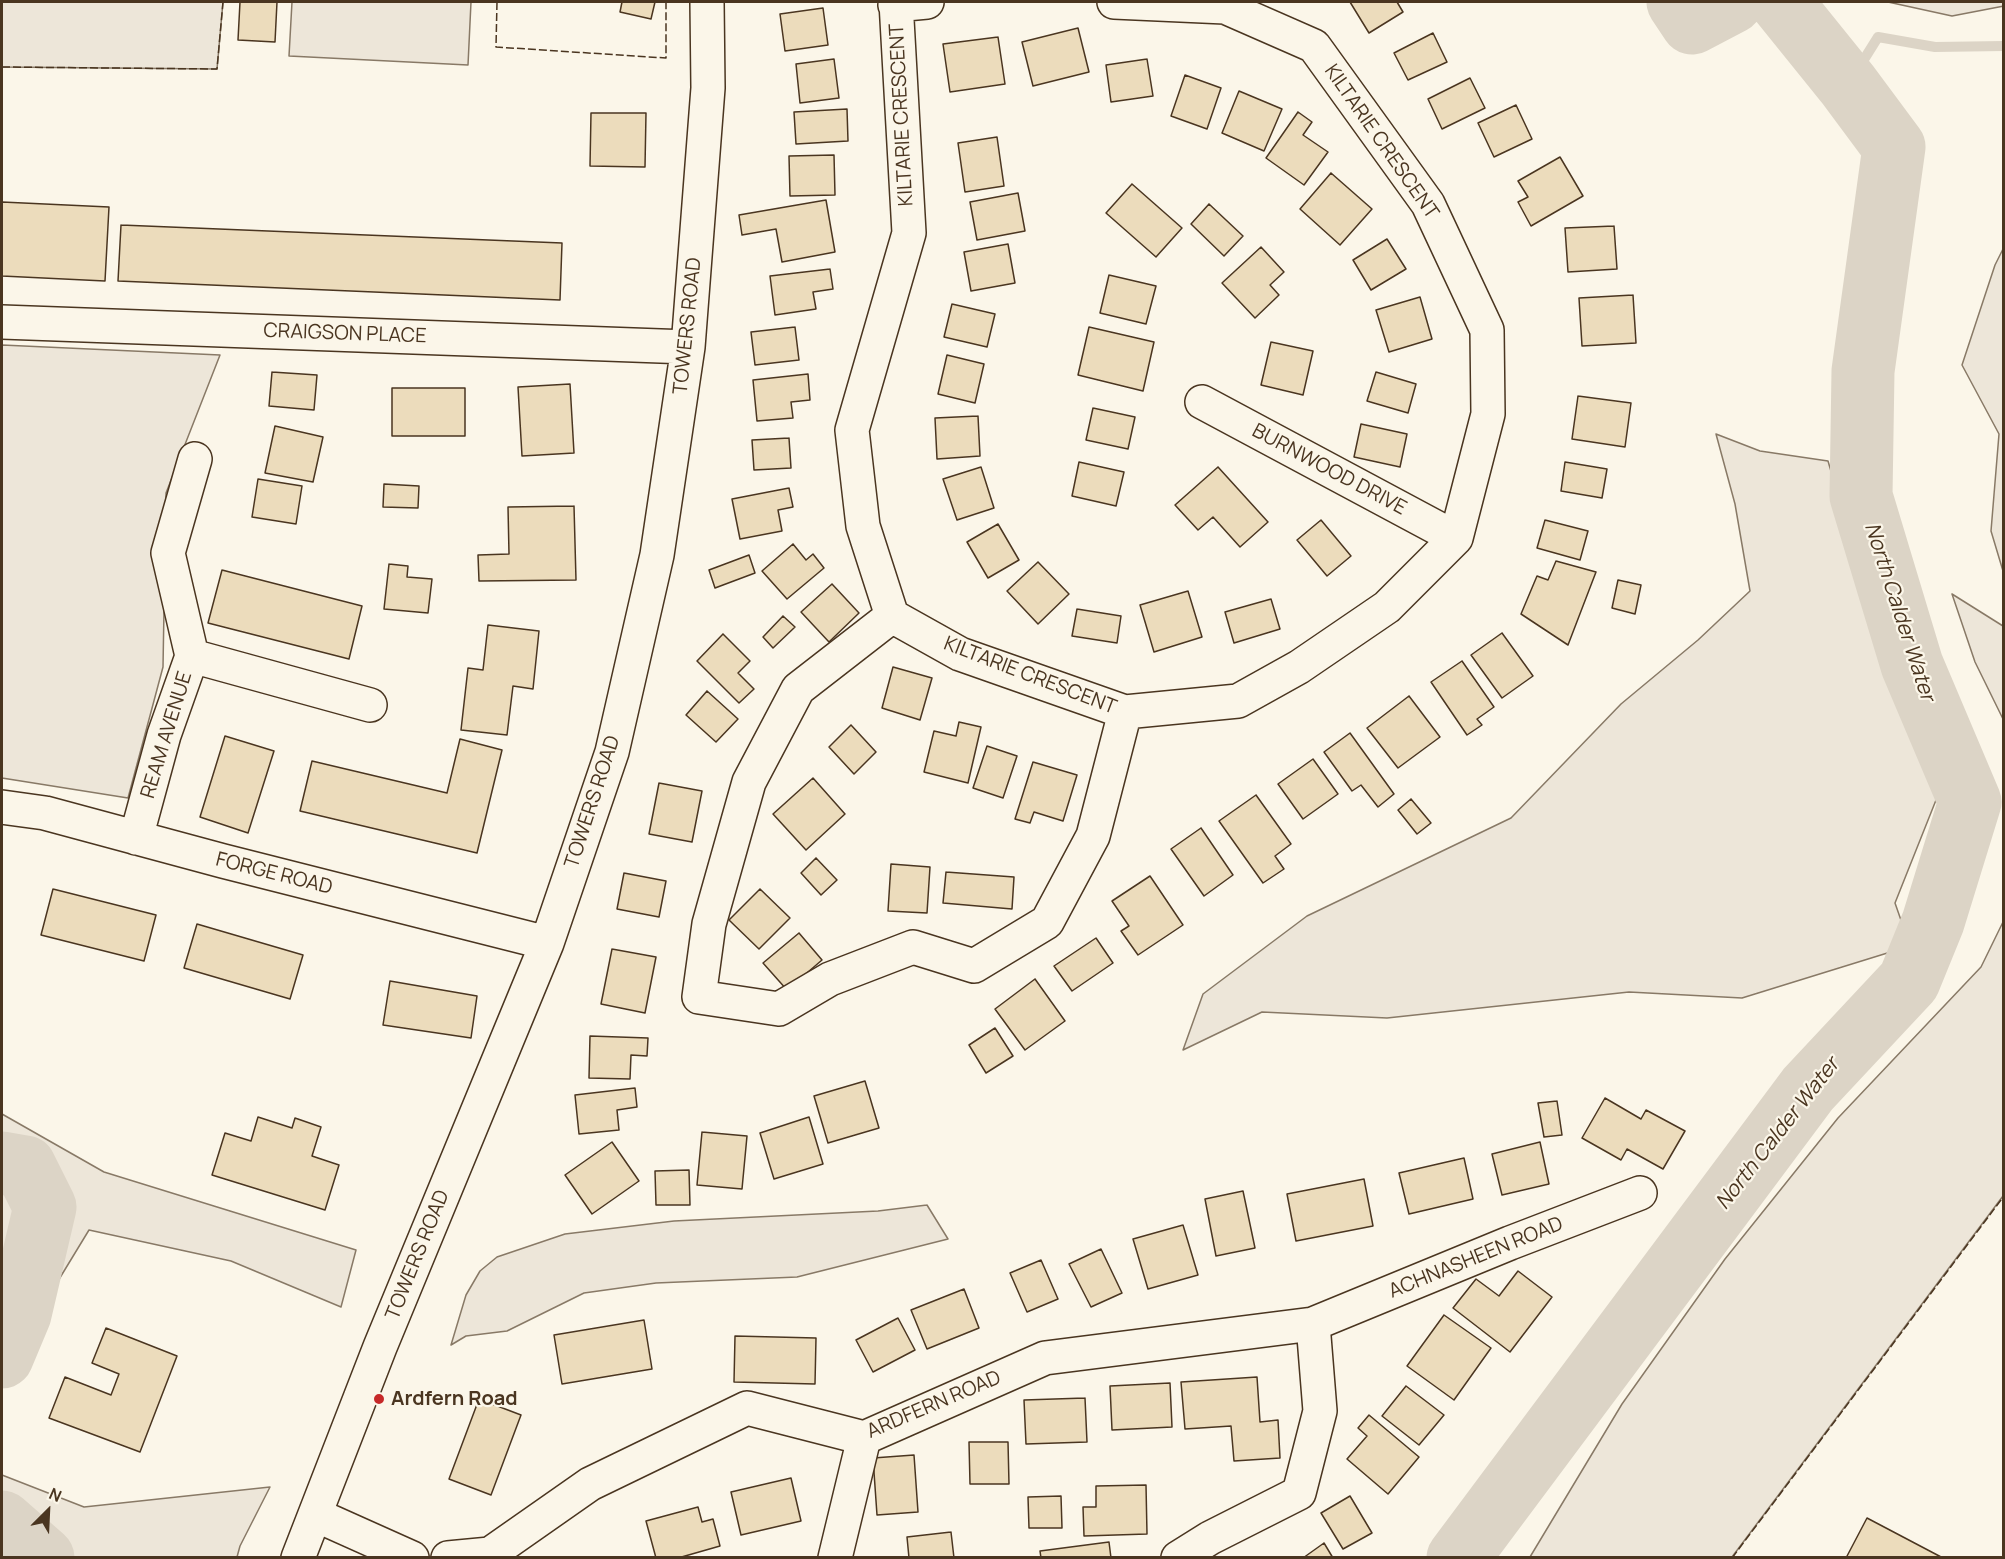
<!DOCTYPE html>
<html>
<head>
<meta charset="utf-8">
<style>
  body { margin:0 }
  #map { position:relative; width:2005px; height:1559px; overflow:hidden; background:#fbf6e9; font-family:Manrope,sans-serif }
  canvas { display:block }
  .frame { position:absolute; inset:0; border:3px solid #4a3520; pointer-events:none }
  .north { position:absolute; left:18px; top:1481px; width:60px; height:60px; -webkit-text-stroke:4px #fbf6e9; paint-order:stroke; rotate:24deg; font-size:16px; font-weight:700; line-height:24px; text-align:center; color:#4a3520 }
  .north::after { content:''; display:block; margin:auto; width:21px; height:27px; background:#4a3520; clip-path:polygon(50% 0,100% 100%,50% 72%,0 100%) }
</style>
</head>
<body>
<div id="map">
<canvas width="2005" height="1559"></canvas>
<div class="frame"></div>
<div class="north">N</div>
</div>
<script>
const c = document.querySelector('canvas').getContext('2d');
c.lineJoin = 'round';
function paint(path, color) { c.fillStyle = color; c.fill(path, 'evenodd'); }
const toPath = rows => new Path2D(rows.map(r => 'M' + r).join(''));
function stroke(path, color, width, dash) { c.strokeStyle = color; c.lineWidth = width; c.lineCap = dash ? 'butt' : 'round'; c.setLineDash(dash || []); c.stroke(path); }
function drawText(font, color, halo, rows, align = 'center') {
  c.font = font + ' Manrope,sans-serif'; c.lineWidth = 4.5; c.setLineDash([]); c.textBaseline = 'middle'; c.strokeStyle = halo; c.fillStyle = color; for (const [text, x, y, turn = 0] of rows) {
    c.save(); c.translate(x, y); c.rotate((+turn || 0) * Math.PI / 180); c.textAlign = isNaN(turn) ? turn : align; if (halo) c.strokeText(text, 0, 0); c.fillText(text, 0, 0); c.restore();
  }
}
const green = toPath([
  [2,2,223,2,217,69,2,67,2,2],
  [292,2,471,2,468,65,289,56,292,2],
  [1888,2,2003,2,2004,6,1952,16,1888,2],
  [2003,249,2003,571,1991,531,1999,434,1962,365,1995,265,2003,249],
  [2,345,220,355,166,493,163,667,128,798,2,778,2,345],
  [1716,434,1760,451,1828,461,1880,639,1915,710,1944,780,1895,903,1910,946,1742,998,1629,992,1387,1018,1262,1012,1183,1050,1203,994,1307,916,1511,818,1621,704,1698,640,1750,591,1735,504,1716,434],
  [1952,594,2003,626,2003,719,1975,662,1952,594],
  [2003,922,2003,1196,1732,1557,1530,1557,1622,1404,1725,1259,1838,1118,1981,967,2003,922],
  [2,1114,104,1172,356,1250,341,1307,231,1261,89,1230,2,1373,2,1114],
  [927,1205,948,1239,797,1277,656,1283,584,1293,507,1331,466,1336,451,1345,466,1295,480,1271,497,1257,565,1234,674,1221,878,1211,927,1205],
  [2,1475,84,1507,270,1487,240,1546,237,1557,2,1558,2,1475]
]);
const stream = toPath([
  [1848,85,1878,37,1935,47,2004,46]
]);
const river = toPath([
  [1678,2,1692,23,1732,2],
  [2,1163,25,1167,45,1207,20,1314,2,1357],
  [2,1522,43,1558],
  [1458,1558,1808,1089,1909,981,1933,922,1970,802,1912,665,1861,496,1863,371,1894,147,1848,85,1781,2]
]);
const building = toPath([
  [240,2,277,2,275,42,238,40,240,2],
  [622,2,655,2,651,19,620,12,622,2],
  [1350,2,1397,2,1403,12,1369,33,1350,2],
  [823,8,828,45,785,51,780,14,823,8],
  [1078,28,1089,72,1033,86,1022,42,1078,28],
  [1433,33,1447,62,1408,80,1394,53,1433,33],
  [998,37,1005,84,950,92,943,44,998,37],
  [834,59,839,98,800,103,796,64,834,59],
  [1147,59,1153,96,1111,102,1106,65,1147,59],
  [1185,75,1221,88,1207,129,1171,116,1185,75],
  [1470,78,1485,108,1442,129,1428,99,1470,78],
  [1239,91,1282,109,1264,151,1222,133,1239,91],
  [1516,105,1532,139,1494,157,1478,123,1516,105],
  [847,109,848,141,796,144,794,112,847,109],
  [1298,112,1312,122,1303,135,1328,152,1304,185,1266,158,1298,112],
  [591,113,646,113,645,167,590,166,591,113],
  [997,137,1004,186,965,192,958,143,997,137],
  [834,155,835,195,790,196,789,156,834,155],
  [1560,157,1583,196,1531,226,1518,202,1528,197,1518,181,1560,157],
  [1331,173,1372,209,1340,245,1300,209,1331,173],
  [1132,184,1182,228,1156,257,1106,213,1132,184],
  [1018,193,1025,231,977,240,970,202,1018,193],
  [826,200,835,252,782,262,776,229,742,235,739,215,826,200],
  [2,202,109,207,105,281,2,276,2,202],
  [1209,204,1243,236,1224,256,1191,224,1209,204],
  [121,225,562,243,560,300,118,281,121,225],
  [1614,226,1617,269,1568,272,1565,228,1614,226],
  [1387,239,1406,269,1371,290,1353,260,1387,239],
  [1008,244,1015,283,971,291,964,252,1008,244],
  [1261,247,1284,272,1270,285,1279,295,1255,318,1222,283,1261,247],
  [830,269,833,289,813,292,816,309,775,315,770,276,830,269],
  [1109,275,1156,286,1146,324,1100,313,1109,275],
  [1633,295,1636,343,1582,346,1579,298,1633,295],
  [1420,297,1432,339,1389,352,1376,310,1420,297],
  [952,304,995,314,987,347,944,337,952,304],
  [795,327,799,360,755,365,751,332,795,327],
  [1089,327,1154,342,1143,391,1078,375,1089,327],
  [1271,342,1313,351,1303,395,1261,385,1271,342],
  [947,355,984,364,975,403,938,394,947,355],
  [272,372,317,375,314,410,269,406,272,372],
  [1376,372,1416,384,1408,413,1367,401,1376,372],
  [808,374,810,400,791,402,793,418,757,421,753,380,808,374],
  [570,384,574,453,522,456,518,387,570,384],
  [392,388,465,388,465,436,392,436,392,388],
  [1578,396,1631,403,1625,447,1572,439,1578,396],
  [1093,408,1135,417,1128,449,1086,440,1093,408],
  [978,416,980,456,937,459,935,418,978,416],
  [1361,424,1407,434,1400,467,1354,457,1361,424],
  [275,426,323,437,313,482,265,473,275,426],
  [789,438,791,468,754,470,752,440,789,438],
  [1079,462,1124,472,1116,506,1072,496,1079,462],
  [1565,462,1607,469,1602,498,1561,491,1565,462],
  [981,467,994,508,957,520,943,479,981,467],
  [1218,467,1268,522,1240,547,1213,517,1198,530,1175,505,1218,467],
  [258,479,302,486,296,524,252,517,258,479],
  [384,484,419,486,418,508,383,507,384,484],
  [789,488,793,507,778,510,782,531,740,539,732,499,789,488],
  [574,506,576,580,479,581,478,555,509,554,508,507,574,506],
  [1321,520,1351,556,1327,576,1297,540,1321,520],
  [1545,520,1588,531,1580,560,1537,548,1545,520],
  [998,524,1019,560,988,578,967,542,998,524],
  [793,544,806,560,813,554,824,568,787,599,762,571,793,544],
  [749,555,755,573,715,588,709,570,749,555],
  [1556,561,1596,572,1568,645,1521,614,1537,576,1548,580,1556,561],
  [1038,562,1069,594,1038,624,1007,591,1038,562],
  [389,564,408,566,407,577,432,579,428,613,384,609,389,564],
  [222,570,362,606,349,659,208,623,222,570],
  [1618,580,1641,585,1635,614,1612,608,1618,580],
  [832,584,859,613,829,642,801,612,832,584],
  [1188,591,1202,637,1154,652,1140,605,1188,591],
  [1271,599,1280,629,1234,643,1225,612,1271,599],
  [1077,609,1121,616,1117,643,1072,636,1077,609],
  [783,616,795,627,773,648,763,637,783,616],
  [488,625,539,631,533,689,513,686,507,735,461,730,468,668,483,670,488,625],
  [1502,633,1533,676,1502,698,1471,655,1502,633],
  [723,634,750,661,738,673,754,689,739,703,697,661,723,634],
  [1462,661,1494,707,1477,719,1482,725,1467,735,1431,682,1462,661],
  [893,667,932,678,920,720,882,708,893,667],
  [707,691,738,719,716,742,686,715,707,691],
  [1409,696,1440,737,1398,768,1367,728,1409,696],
  [959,722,981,727,968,783,924,772,934,731,956,736,959,722],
  [851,725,876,752,854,774,829,747,851,725],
  [1350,733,1394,794,1378,807,1361,785,1352,791,1324,752,1350,733],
  [225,736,274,751,248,833,200,817,225,736],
  [460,739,502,750,477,853,300,811,312,761,447,793,460,739],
  [987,746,1017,756,1003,798,973,788,987,746],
  [1313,759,1338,794,1303,819,1278,784,1313,759],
  [1033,762,1077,775,1063,821,1034,812,1030,823,1015,819,1033,762],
  [813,778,845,814,806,850,773,814,813,778],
  [659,783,702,791,692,842,649,834,659,783],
  [1256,795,1291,844,1275,856,1284,869,1263,883,1219,821,1256,795],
  [1411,799,1431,823,1417,834,1398,810,1411,799],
  [1201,828,1233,875,1204,896,1171,849,1201,828],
  [816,858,837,880,821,895,801,873,816,858],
  [891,864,930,867,927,913,888,911,891,864],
  [946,872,1014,877,1012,909,943,903,946,872],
  [624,873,666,881,659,917,617,909,624,873],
  [1150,876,1183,925,1138,955,1121,931,1129,926,1112,901,1150,876],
  [53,889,156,915,144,961,41,935,53,889],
  [760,889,790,918,759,949,729,920,760,889],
  [197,924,303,955,290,999,184,968,197,924],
  [799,933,822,960,787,990,763,963,799,933],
  [1096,938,1113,963,1072,991,1054,966,1096,938],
  [612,949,656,957,645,1013,601,1004,612,949],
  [1035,979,1065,1021,1025,1050,995,1009,1035,979],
  [390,981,477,996,471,1038,383,1025,390,981],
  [995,1028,1013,1056,986,1073,969,1045,995,1028],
  [590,1036,648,1038,647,1056,631,1055,630,1079,589,1078,590,1036],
  [865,1081,879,1128,828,1143,814,1096,865,1081],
  [635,1088,637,1107,617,1110,619,1130,579,1134,575,1095,635,1088],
  [1605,1098,1641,1119,1646,1110,1685,1131,1663,1169,1627,1149,1621,1160,1582,1138,1605,1098],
  [1557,1101,1562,1135,1544,1137,1538,1103,1557,1101],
  [258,1117,292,1128,295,1118,321,1127,312,1156,339,1165,325,1210,212,1175,225,1133,251,1141,258,1117],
  [809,1117,823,1164,774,1179,760,1133,809,1117],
  [702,1132,747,1136,742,1189,697,1185,702,1132],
  [612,1142,639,1181,592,1214,565,1175,612,1142],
  [1540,1142,1549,1184,1502,1195,1492,1154,1540,1142],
  [1464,1158,1473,1199,1409,1214,1399,1173,1464,1158],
  [689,1170,690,1205,656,1205,655,1171,689,1170],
  [1364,1179,1373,1226,1296,1241,1287,1194,1364,1179],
  [1243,1191,1255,1248,1216,1256,1205,1199,1243,1191],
  [1183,1225,1198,1275,1148,1289,1133,1239,1183,1225],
  [1101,1249,1122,1293,1091,1307,1069,1264,1101,1249],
  [1041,1260,1058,1299,1027,1312,1010,1273,1041,1260],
  [1518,1271,1552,1297,1510,1352,1453,1308,1476,1279,1499,1296,1518,1271],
  [964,1289,979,1328,927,1349,911,1310,964,1289],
  [1444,1315,1491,1348,1454,1400,1407,1366,1444,1315],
  [898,1318,915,1350,873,1372,856,1340,898,1318],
  [644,1320,652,1369,562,1384,554,1335,644,1320],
  [106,1328,177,1356,140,1452,49,1418,65,1377,111,1395,119,1374,92,1363,106,1328],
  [735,1336,816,1338,815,1384,734,1382,735,1336],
  [1257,1377,1260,1422,1278,1420,1280,1458,1234,1461,1231,1426,1185,1429,1181,1382,1257,1377],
  [1170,1383,1172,1427,1112,1430,1110,1386,1170,1383],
  [1406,1386,1444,1415,1419,1445,1382,1416,1406,1386],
  [1085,1398,1087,1442,1026,1444,1024,1400,1085,1398],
  [479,1399,521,1415,491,1495,449,1479,479,1399],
  [1369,1415,1419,1457,1388,1494,1347,1459,1367,1436,1358,1428,1369,1415],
  [969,1442,1008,1442,1009,1484,970,1484,969,1442],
  [914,1455,918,1512,877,1515,873,1458,914,1455],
  [791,1478,801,1521,741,1535,731,1492,791,1478],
  [1146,1485,1147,1534,1084,1536,1083,1507,1096,1507,1096,1486,1146,1485],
  [1061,1496,1062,1528,1029,1528,1028,1497,1061,1496],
  [1350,1496,1372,1533,1343,1549,1321,1513,1350,1496],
  [698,1507,702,1522,713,1519,720,1546,678,1558,656,1558,646,1521,698,1507],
  [1867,1518,1943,1558,1846,1558,1867,1518],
  [951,1532,954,1558,909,1558,907,1537,951,1532],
  [1109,1542,1111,1558,1041,1558,1040,1551,1109,1542],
  [1324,1543,1333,1558,1303,1558,1324,1543]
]);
const minor = toPath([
  [896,2,909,233,852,430,863,526,892,616,960,654,1125,712,1238,701,1299,667,1387,607,1456,538,1488,414,1487,330,1428,204,1314,46,1225,7,1114,2],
  [895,5,927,2],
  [2,322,688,347],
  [1202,402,1456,538],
  [892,616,798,689,749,782,709,924,699,997,779,1009,830,979,913,947,974,966,1047,922,1093,836,1125,712],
  [192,656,370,705],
  [2,807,45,813,223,861,547,943],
  [136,838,164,735,192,656,168,553,195,459],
  [316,1515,412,1558],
  [298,1558,380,1347,547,943,612,752,657,555,688,347,708,88,707,2],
  [448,1558,490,1554,590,1484,747,1408,864,1438,1045,1358,1313,1324,1510,1243,1640,1193],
  [835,1558,864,1438],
  [1178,1558,1210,1538,1299,1493,1320,1411,1313,1324]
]);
const fence = toPath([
  [497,2,496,47,666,58,666,2],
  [2,67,217,69,223,2],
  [1732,1558,2004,1196]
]);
const markers = [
  [379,1399,6,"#c62828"]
];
const streetNames = [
  ["KILTARIE CRESCENT",902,115,-93],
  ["KILTARIE CRESCENT",1381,142,55],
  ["TOWERS ROAD",688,326,-84],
  ["CRAIGSON PLACE",345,334,2],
  ["BURNWOOD DRIVE",1329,470,28],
  ["KILTARIE CRESCENT",1030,676,21],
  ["REAM AVENUE",167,735,-73],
  ["TOWERS ROAD",593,802,-72],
  ["FORGE ROAD",274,874,14],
  ["TOWERS ROAD",418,1255,-68],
  ["ACHNASHEEN ROAD",1476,1258,-22],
  ["ARDFERN ROAD",934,1405,-23]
];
const poiNames = [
  ["Ardfern Road",391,1399]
];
const waterNames = [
  ["North Calder Water",1899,612,72],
  ["North Calder Water",1778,1134,-52]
];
paint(green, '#ede6d9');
stroke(green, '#887966', 1.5);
stroke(stream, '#dcd4c6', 10);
stroke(river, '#dcd4c6', 63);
paint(building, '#ecdcbc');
stroke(building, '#4a3520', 1.5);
stroke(minor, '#4a3520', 36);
stroke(minor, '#fbf6e9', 33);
stroke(fence, '#4a3520', 1.5, [8, 3]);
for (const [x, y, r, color] of markers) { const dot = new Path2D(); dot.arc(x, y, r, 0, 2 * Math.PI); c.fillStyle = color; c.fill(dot); stroke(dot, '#fbf6e9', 2); }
drawText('20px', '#4a3520', '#fbf6e9', streetNames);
drawText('bold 20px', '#4a3520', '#fbf6e9', poiNames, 'left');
drawText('italic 21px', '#4a3520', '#fbf6e9', waterNames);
</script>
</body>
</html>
